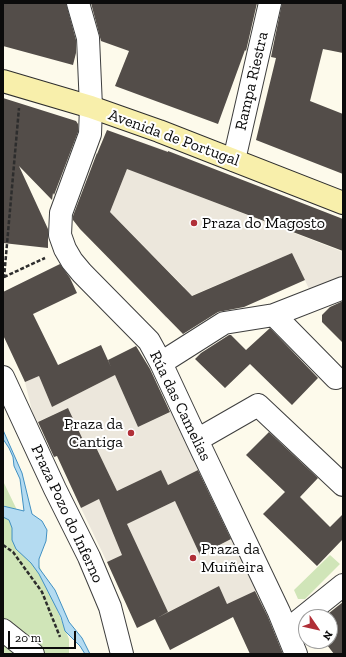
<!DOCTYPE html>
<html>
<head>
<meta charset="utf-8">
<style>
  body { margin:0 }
  #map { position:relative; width:346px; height:657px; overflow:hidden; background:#fdfaeb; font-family:"Zilla Slab",serif }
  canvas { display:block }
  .frame { position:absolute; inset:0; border:4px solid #0b0b0b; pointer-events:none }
  .north { position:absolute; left:298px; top:609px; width:40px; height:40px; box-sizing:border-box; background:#fff; border:1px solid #9d9d9d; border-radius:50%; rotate:124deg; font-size:11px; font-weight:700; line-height:16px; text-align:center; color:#0b0b0b }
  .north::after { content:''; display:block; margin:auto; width:14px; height:18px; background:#b02f37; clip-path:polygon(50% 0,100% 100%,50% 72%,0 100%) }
  .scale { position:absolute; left:8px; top:631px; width:68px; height:18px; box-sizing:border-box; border:2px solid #0b0b0b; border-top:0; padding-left:5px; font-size:12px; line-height:14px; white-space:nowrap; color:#0b0b0b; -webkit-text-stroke:3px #fff; paint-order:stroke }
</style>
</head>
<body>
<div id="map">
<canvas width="346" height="657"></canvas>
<div class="frame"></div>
<div class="north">N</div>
<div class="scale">20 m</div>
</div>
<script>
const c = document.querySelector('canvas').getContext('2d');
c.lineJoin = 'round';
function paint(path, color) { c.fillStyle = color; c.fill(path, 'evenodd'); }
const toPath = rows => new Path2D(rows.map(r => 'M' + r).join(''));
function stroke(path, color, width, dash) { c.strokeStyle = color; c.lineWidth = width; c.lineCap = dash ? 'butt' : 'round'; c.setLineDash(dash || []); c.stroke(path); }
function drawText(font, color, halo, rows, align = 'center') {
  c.font = font + ' "Zilla Slab",serif'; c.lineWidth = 4; c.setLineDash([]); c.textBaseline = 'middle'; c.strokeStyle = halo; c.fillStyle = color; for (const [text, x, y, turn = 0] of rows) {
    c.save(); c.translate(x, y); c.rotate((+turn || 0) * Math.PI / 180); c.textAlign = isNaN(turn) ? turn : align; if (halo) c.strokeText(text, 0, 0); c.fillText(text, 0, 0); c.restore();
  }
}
const green = toPath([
  [3,481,16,508,69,639,69,654,3,654],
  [330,555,340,564,305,599,298,599,294,590]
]);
const plaza = toPath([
  [138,141,168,151,157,180,343,252,343,276,310,291,292,253,186,298,166,318,160,311,184,287,110,212],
  [115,375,138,427,171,412,200,469,168,485,161,470,117,491,92,439,84,442,68,408,35,423,25,382,39,376,52,407],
  [99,499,112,531,175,501,200,555,233,538,258,590,227,604,219,586,168,612,138,548,107,562,81,508]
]);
const water = toPath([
  [3,430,22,473,32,514,42,521,47,530,46,541,39,559,39,568,55,590,69,622,82,638,90,654,85,654,80,646,65,631,61,617,39,574,31,563,16,549,12,540,12,528,9,520,3,517,3,506,24,511,20,479,14,466,13,457,9,448,3,439,3,430]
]);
const building = toPath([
  [3,3,66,3,76,40,76,53,73,65,3,46],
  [91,3,257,3,246,51,245,50,218,124,115,86,129,51,101,41],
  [282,3,343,3,343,53,323,49,310,101,343,114,343,174,256,140,276,58,271,57],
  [3,98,76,121,78,124,78,132,54,195,53,193,52,200,19,166,48,229,48,248,3,243],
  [107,130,168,152,168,151,343,219,343,251,127,169,110,212,192,296,292,253,305,280,244,307,218,312,183,334,80,229,73,220,73,216,97,153,97,154],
  [60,264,70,278,77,293,33,314,58,365,101,345,111,367,108,360,136,346,150,369,170,412,138,427,115,375,52,407,39,376,25,382,3,335,3,292],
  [343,301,343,343,322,322,322,315,330,307],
  [270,328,318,378,292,405,250,364,225,388,195,359,201,353,229,335,231,335,246,350],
  [68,408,84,442,92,439,117,491,161,470,168,485,198,470,231,539,200,555,175,501,127,524,168,612,157,618,219,586,227,604,255,591,268,617,283,654,250,654,233,617,170,650,155,619,137,628,107,562,122,555,99,499,81,508,57,456,54,457,38,422],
  [269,432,318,478,300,497,330,527,343,514,343,539,317,566,263,514,285,492,246,455],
  [343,602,343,654,334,654,324,641,330,641,330,617,324,617]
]);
const path = toPath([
  [4,277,45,258],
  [4,278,19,108],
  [3,545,13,552,42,592,60,637]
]);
const street = toPath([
  [78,3,88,38,91,107,90,134,61,213,60,235,65,249,72,261,82,273,149,341,161,363,197,440,279,612,296,654],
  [234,160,270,3],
  [274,315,336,378],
  [161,363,224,323,274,315,343,288],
  [3,377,55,489,89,557,110,607,122,654],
  [197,440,258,405,343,485],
  [3,630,33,654],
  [287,630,343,585]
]);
const secondary = toPath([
  [3,81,91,107,159,131,343,203]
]);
const markers = [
  [194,223,4,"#b02f37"],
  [131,433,4,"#b02f37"],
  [193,558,4,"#b02f37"]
];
const streetNames = [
  ["Rampa Riestra",252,81,-77],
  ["Avenida de Portugal",174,138,20],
  ["Rúa das Camelias",180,406,64],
  ["Praza Pozo do Inferno",67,514,65]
];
const poiNames = [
  ["Praza do Magosto",202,223],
  ["Praza da",123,424,"right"],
  ["Cantiga",123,442,"right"],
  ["Praza da",201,549],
  ["Muiñeira",201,567]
];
paint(green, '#d0e5b8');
paint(plaza, '#ece7dc');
paint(water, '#b4dbf1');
stroke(water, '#4190c2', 1);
paint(building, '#534d49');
stroke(street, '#3e3e3e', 24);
stroke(secondary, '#2d2d2d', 24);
stroke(path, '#2d2d2d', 2.5, [4, 2]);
stroke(street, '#fff', 22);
stroke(secondary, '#f8efab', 22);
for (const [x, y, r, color] of markers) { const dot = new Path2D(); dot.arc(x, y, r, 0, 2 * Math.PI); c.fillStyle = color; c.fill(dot); stroke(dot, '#fff', 1.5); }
drawText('16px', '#0b0b0b', '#fff', streetNames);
drawText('16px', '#0b0b0b', '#fff', poiNames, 'left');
</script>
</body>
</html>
